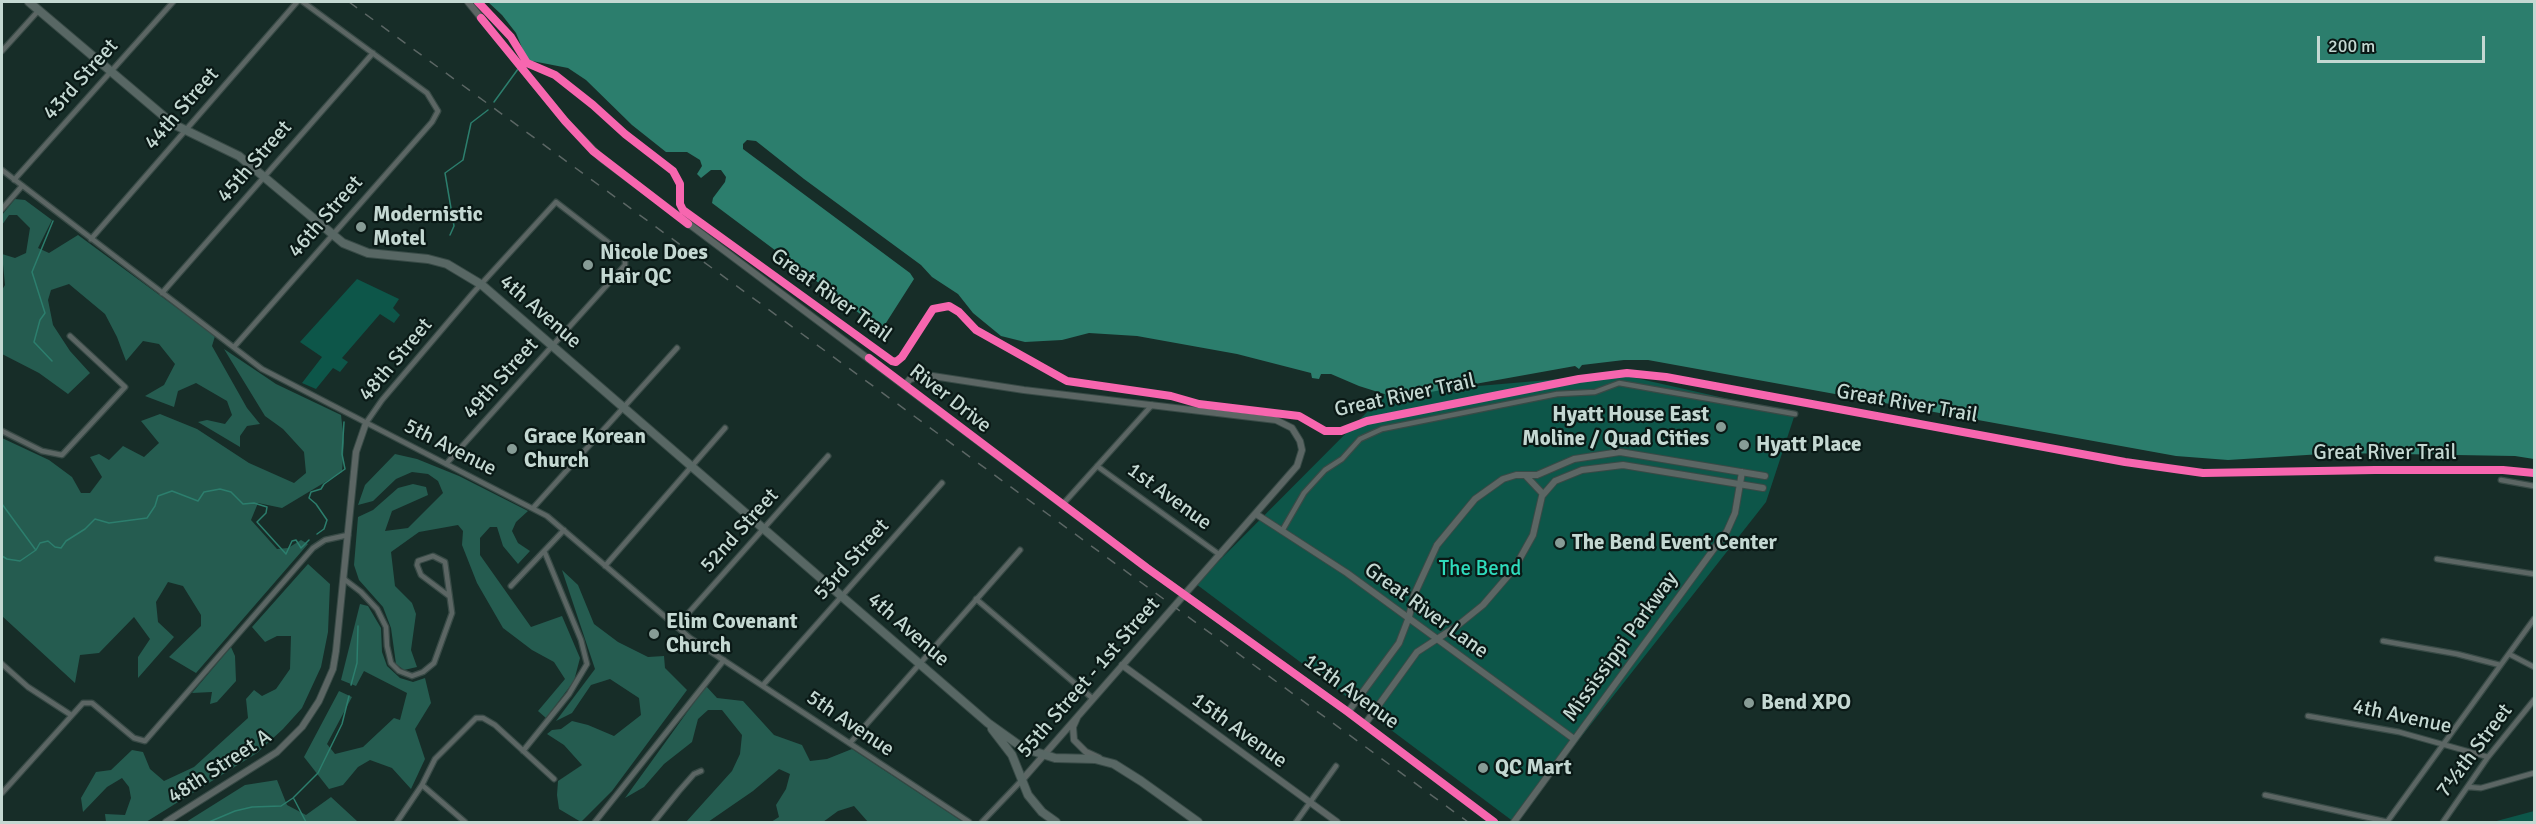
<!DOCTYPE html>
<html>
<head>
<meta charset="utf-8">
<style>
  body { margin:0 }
  #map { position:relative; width:2536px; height:824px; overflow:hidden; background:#172d28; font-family:Signika,sans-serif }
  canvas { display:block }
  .frame { position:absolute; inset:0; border:3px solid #c4d8d2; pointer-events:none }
  .scale { position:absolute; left:2317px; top:36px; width:168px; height:27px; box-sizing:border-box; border:3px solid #c4d8d2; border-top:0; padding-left:8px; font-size:18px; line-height:21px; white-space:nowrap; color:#c4d8d2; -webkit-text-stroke:4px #0a1916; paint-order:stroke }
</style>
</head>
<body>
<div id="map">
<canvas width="2536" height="824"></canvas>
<div class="frame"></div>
<div class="scale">200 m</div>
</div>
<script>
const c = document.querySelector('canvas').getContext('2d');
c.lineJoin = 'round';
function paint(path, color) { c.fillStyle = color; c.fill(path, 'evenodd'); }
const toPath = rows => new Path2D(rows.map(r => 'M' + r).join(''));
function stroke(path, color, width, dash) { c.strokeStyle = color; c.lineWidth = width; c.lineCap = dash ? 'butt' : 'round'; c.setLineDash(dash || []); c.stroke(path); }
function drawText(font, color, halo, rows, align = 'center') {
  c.font = font + ' Signika,sans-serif'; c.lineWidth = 4.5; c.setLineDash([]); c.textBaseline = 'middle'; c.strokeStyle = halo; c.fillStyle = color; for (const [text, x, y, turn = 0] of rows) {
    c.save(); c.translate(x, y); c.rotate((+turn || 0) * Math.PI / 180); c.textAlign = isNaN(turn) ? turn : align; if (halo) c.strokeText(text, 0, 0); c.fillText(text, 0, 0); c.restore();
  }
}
const green = toPath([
  [357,279,399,299,393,308,400,315,394,323,380,314,342,358,348,362,340,372,333,368,316,389,302,383,322,357,300,342],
  [1618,374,1795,414,1766,502,1514,822,1196,584,1385,394],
  [2534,811,2534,822,2493,822]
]);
const forest = toPath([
  [15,199,25,200,52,220,38,248,49,253,78,235,215,336,212,346,247,408,260,424,247,426,240,436,240,447,198,422,207,420,225,424,232,415,227,401,196,383,178,391,174,407,145,396,164,385,175,364,159,344,143,341,126,361,117,337,105,314,69,284,51,290,48,300,53,325,70,351,90,373,68,394,39,373,2,354,2,290,5,285,2,254,15,258,26,253,30,228,17,215,9,215,2,225,2,215],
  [224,349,276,384,341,415,344,441,342,472,282,508,258,503,251,520,277,549,288,548,301,540,308,544,196,673,169,657,201,626,201,615,183,586,168,582,156,602,158,622,174,637,138,678,138,657,150,639,134,617,99,653,80,655,75,683,2,616,2,438,49,460,72,477,81,493,90,493,102,477,90,457,99,454,109,460,123,446,144,457,159,443,141,421,160,414,197,429,249,463,294,483,306,473,304,452,283,429,265,416],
  [395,454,417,459,459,476,528,511,516,522,512,531,518,543,530,551,518,564,503,546,497,527,490,527,480,538,480,555,531,627,562,616,580,658,574,681,546,718,538,711,565,679,554,662,532,650,503,628,477,583,462,545,463,531,458,525,419,532,391,552,395,586,412,603,416,614,411,650,417,667,404,670,396,664,391,628,383,607,359,580,354,565,358,517,373,510,398,488,413,484,426,487,428,495,392,511,385,531,408,528,443,493,438,481,428,474,412,472,396,479,373,501,358,505,365,485],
  [308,564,330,584,328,632,321,667,302,708,283,729,257,753,146,822,106,822,105,814,125,815,131,798,129,787,122,778,107,787,83,812,81,798,96,772,111,770,132,750,143,752,150,769,164,781,194,767,248,718,246,699,254,690,262,696,276,689,290,669,291,636,277,636,265,642,252,627],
  [562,570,578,585,594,624,618,642,648,657,664,656,665,668,687,690,612,791,581,822,559,809,557,795,558,781,582,765,564,745,547,734,552,730,561,729,572,721,588,725,614,736,641,715,639,698,610,679,591,685,572,713,556,721,595,669],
  [360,604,368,606,381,628,382,652,387,666,400,678,413,682,425,678,431,703,415,729,425,759,411,789,392,768,370,760,358,767,343,785,329,789,304,757,339,691,352,697,327,744,335,754,363,747,394,718,400,720,407,693,364,671,356,686,341,680],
  [231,647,235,656,236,681,217,702,210,704,212,692,192,693],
  [706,686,717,698,743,701,774,735,802,745,810,761,827,759,852,749,963,822,868,822,854,806,838,811,823,822,771,822,779,817,776,805,786,789,790,774,779,769,753,791,708,822,686,822,732,771,740,754,742,735,722,710,708,710,698,719,692,742,664,764,644,787,625,798],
  [277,780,287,805,306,815,331,797,357,821,186,822,245,785]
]);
const water = toPath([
  [488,2,2534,2,2534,459,2515,456,2338,453,2228,460,2176,456,1648,360,1624,360,1582,365,1579,369,1575,366,1397,398,1359,386,1331,374,1321,374,1319,379,1312,378,1311,373,1237,354,1137,336,1089,333,1062,340,1025,342,1001,336,973,313,958,294,932,277,921,265,804,179,756,141,747,140,743,144,743,149,910,273,914,279,884,326,879,328,712,203,713,198,725,182,726,177,721,170,711,170,701,178,697,174,702,166,700,160,687,152,666,152,632,125,586,80,568,68,527,60,516,33,502,15]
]);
const stream = toPath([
  [494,102,518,69],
  [450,235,454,226,445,173,463,160,471,123,488,110],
  [52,361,34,342,40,320,45,313,32,272,53,221],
  [2,504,35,549],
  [317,534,324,529,327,520,316,504,309,498,311,492,321,489,324,484,345,469,342,454,344,422],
  [2,556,7,559,20,561,36,550,40,543,48,541,55,547,61,548,66,541,85,529,95,519,109,523,147,518,155,506,158,496,172,491,198,501,204,492,220,489,231,492,243,504,254,503,267,507,266,513,257,522,286,554,292,541,296,540,301,548,309,540],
  [351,685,357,663,358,626],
  [294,799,306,822],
  [209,822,235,811,252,807,281,806,293,798,318,773,342,724,349,696]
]);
const minor = toPath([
  [2,51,39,10],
  [2,170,262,369,547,516,690,638,969,822],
  [14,180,173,2],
  [2,209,22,186],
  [91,239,297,2],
  [162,293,373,53],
  [234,347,432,122,438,111,427,93,303,2],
  [366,423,382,400,473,293,556,202,622,253,625,257,625,265,446,464],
  [2,431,42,451,62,455,125,387,70,336],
  [1097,466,1220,555],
  [2501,480,2534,486],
  [1063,504,1152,405],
  [533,508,677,348],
  [1282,531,1304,493,1325,470,1342,459,1360,439,1382,429,1557,394,1595,392,1619,383,1795,414],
  [2437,559,2534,574],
  [605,566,725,428],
  [344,579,361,592,377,609,386,627,387,646,391,663,399,671,412,676,423,672,434,663,452,613,445,562,433,556,418,561,417,565,421,575,449,596],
  [511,586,564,530],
  [976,599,1092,698],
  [676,627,828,456],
  [2383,641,2457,654,2500,665],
  [2509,654,2534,667],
  [2,664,28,687,71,715],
  [763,685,942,483],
  [2308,716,2399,732,2488,757],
  [850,743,1020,550],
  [523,751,569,694,587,664,581,640,545,553],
  [422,785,465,822],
  [2468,787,2481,788,2534,773],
  [2,793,83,703,92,703,134,738,145,741,313,548,325,540,348,535],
  [2265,795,2388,822],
  [397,822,422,785,435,759,476,718,483,718,495,725,554,779],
  [595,822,724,660],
  [654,822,679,791,694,774,701,771],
  [982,822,1022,780],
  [1296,822,1336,766],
  [2387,822,2534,619],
  [2443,822,2488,757,2534,700]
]);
const tertiary = toPath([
  [468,2,565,121,601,158,1147,568,1348,712,1494,822],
  [905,385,910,379,926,375,1024,390,1276,420,1292,428,1300,441,1302,450,1297,466,1022,780],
  [1526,476,1543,494],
  [1256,514,1347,573,1574,739],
  [1122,665,1337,822],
  [1348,712,1399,643,1409,617,1414,595,1437,545,1475,499,1503,479,1516,475,1537,475,1574,459,1620,452,1765,476],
  [1077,718,1073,727,1074,740,1086,752,1099,758],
  [1365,724,1417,652,1457,626,1483,605,1514,569,1533,535,1542,496,1555,481,1582,470,1623,465,1763,488],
  [166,822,277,752,302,727,319,701,333,669,336,651,356,452,366,423],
  [1514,822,1727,531,1735,513,1742,472]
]);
const primary = toPath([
  [29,2,173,124,239,156,343,243,368,253,428,259,447,264,482,285,988,723,1023,748,1055,758,1095,759,1114,764,1141,781,1198,822],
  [992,729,1012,755,1028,795,1042,812,1056,822]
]);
const rail = toPath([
  [349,2,1468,822]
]);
const cycleway = toPath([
  [478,2,511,37,527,63,555,75,593,105,625,134,673,171,680,184,680,204,683,210,892,361,896,362,902,357,933,309,949,306,959,312,976,330,1067,381,1171,396,1199,404,1299,416,1325,431,1341,431,1367,421,1579,379,1627,373,1666,377,2125,462,2203,473,2375,470,2503,470,2534,473],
  [481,18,565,121,593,151,688,224],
  [869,358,1147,568,1348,712,1494,822]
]);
const markers = [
  [361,227,6,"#879c96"],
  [588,265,6,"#879c96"],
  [1721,427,6,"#879c96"],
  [1744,445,6,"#879c96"],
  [512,449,6,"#879c96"],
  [1560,543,6,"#879c96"],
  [654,634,6,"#879c96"],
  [1749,703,6,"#879c96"],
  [1483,768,6,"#879c96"]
];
const streetNames = [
  ["43rd Street",81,80,-48],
  ["44th Street",182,109,-49],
  ["45th Street",255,162,-49],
  ["46th Street",326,217,-49],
  ["Great River Trail",831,296,36],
  ["4th Avenue",540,312,41],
  ["48th Street",396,360,-50],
  ["49th Street",501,379,-48],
  ["Great River Trail",1405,396,-12],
  ["River Drive",950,399,38],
  ["Great River Trail",1907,404,10],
  ["5th Avenue",450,448,27],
  ["Great River Trail",2385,453],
  ["1st Avenue",1169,497,36],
  ["52nd Street",740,531,-48],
  ["53rd Street",852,560,-48],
  ["Great River Lane",1426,611,36],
  ["4th Avenue",908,630,41],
  ["Mississippi Parkway",1621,647,-54],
  ["55th Street - 1st Street",1089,678,-49],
  ["12th Avenue",1351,692,36],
  ["4th Avenue",2402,717,12],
  ["5th Avenue",850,724,34],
  ["15th Avenue",1239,731,36],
  ["7½th Street",2475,751,-53],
  ["48th Street A",220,767,-33]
];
const poiNames = [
  ["Modernistic",373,215],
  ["Motel",373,239],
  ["Nicole Does",600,253],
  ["Hair QC",600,277],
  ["Hyatt House East",1709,415,"right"],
  ["Moline / Quad Cities",1709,439,"right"],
  ["Grace Korean",524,437],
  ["Church",524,461],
  ["Hyatt Place",1756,445],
  ["The Bend Event Center",1572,543],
  ["Elim Covenant",666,622],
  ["Church",666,646],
  ["Bend XPO",1761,703],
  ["QC Mart",1495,768]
];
const parkNames = [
  ["The Bend",1480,569]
];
paint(green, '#0d5649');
paint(forest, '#255c50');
paint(water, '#2c7e6d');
stroke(stream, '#2c7e6d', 1.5);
stroke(minor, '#384a46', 7);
stroke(tertiary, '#384a46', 8);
stroke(primary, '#384a46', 10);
stroke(minor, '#5c6664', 4.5);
stroke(tertiary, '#5c6664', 6);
stroke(primary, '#586764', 8);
stroke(rail, '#5b6664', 1.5, [10, 10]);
stroke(cycleway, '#f766af', 8);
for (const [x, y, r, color] of markers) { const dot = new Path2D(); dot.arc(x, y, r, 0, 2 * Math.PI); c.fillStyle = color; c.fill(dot); stroke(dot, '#0a1916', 2); }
drawText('21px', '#c4d8d2', '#0a1916', streetNames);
drawText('bold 21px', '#c4d8d2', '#0a1916', poiNames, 'left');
drawText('21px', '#2fdbbc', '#0a1916', parkNames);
</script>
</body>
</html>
